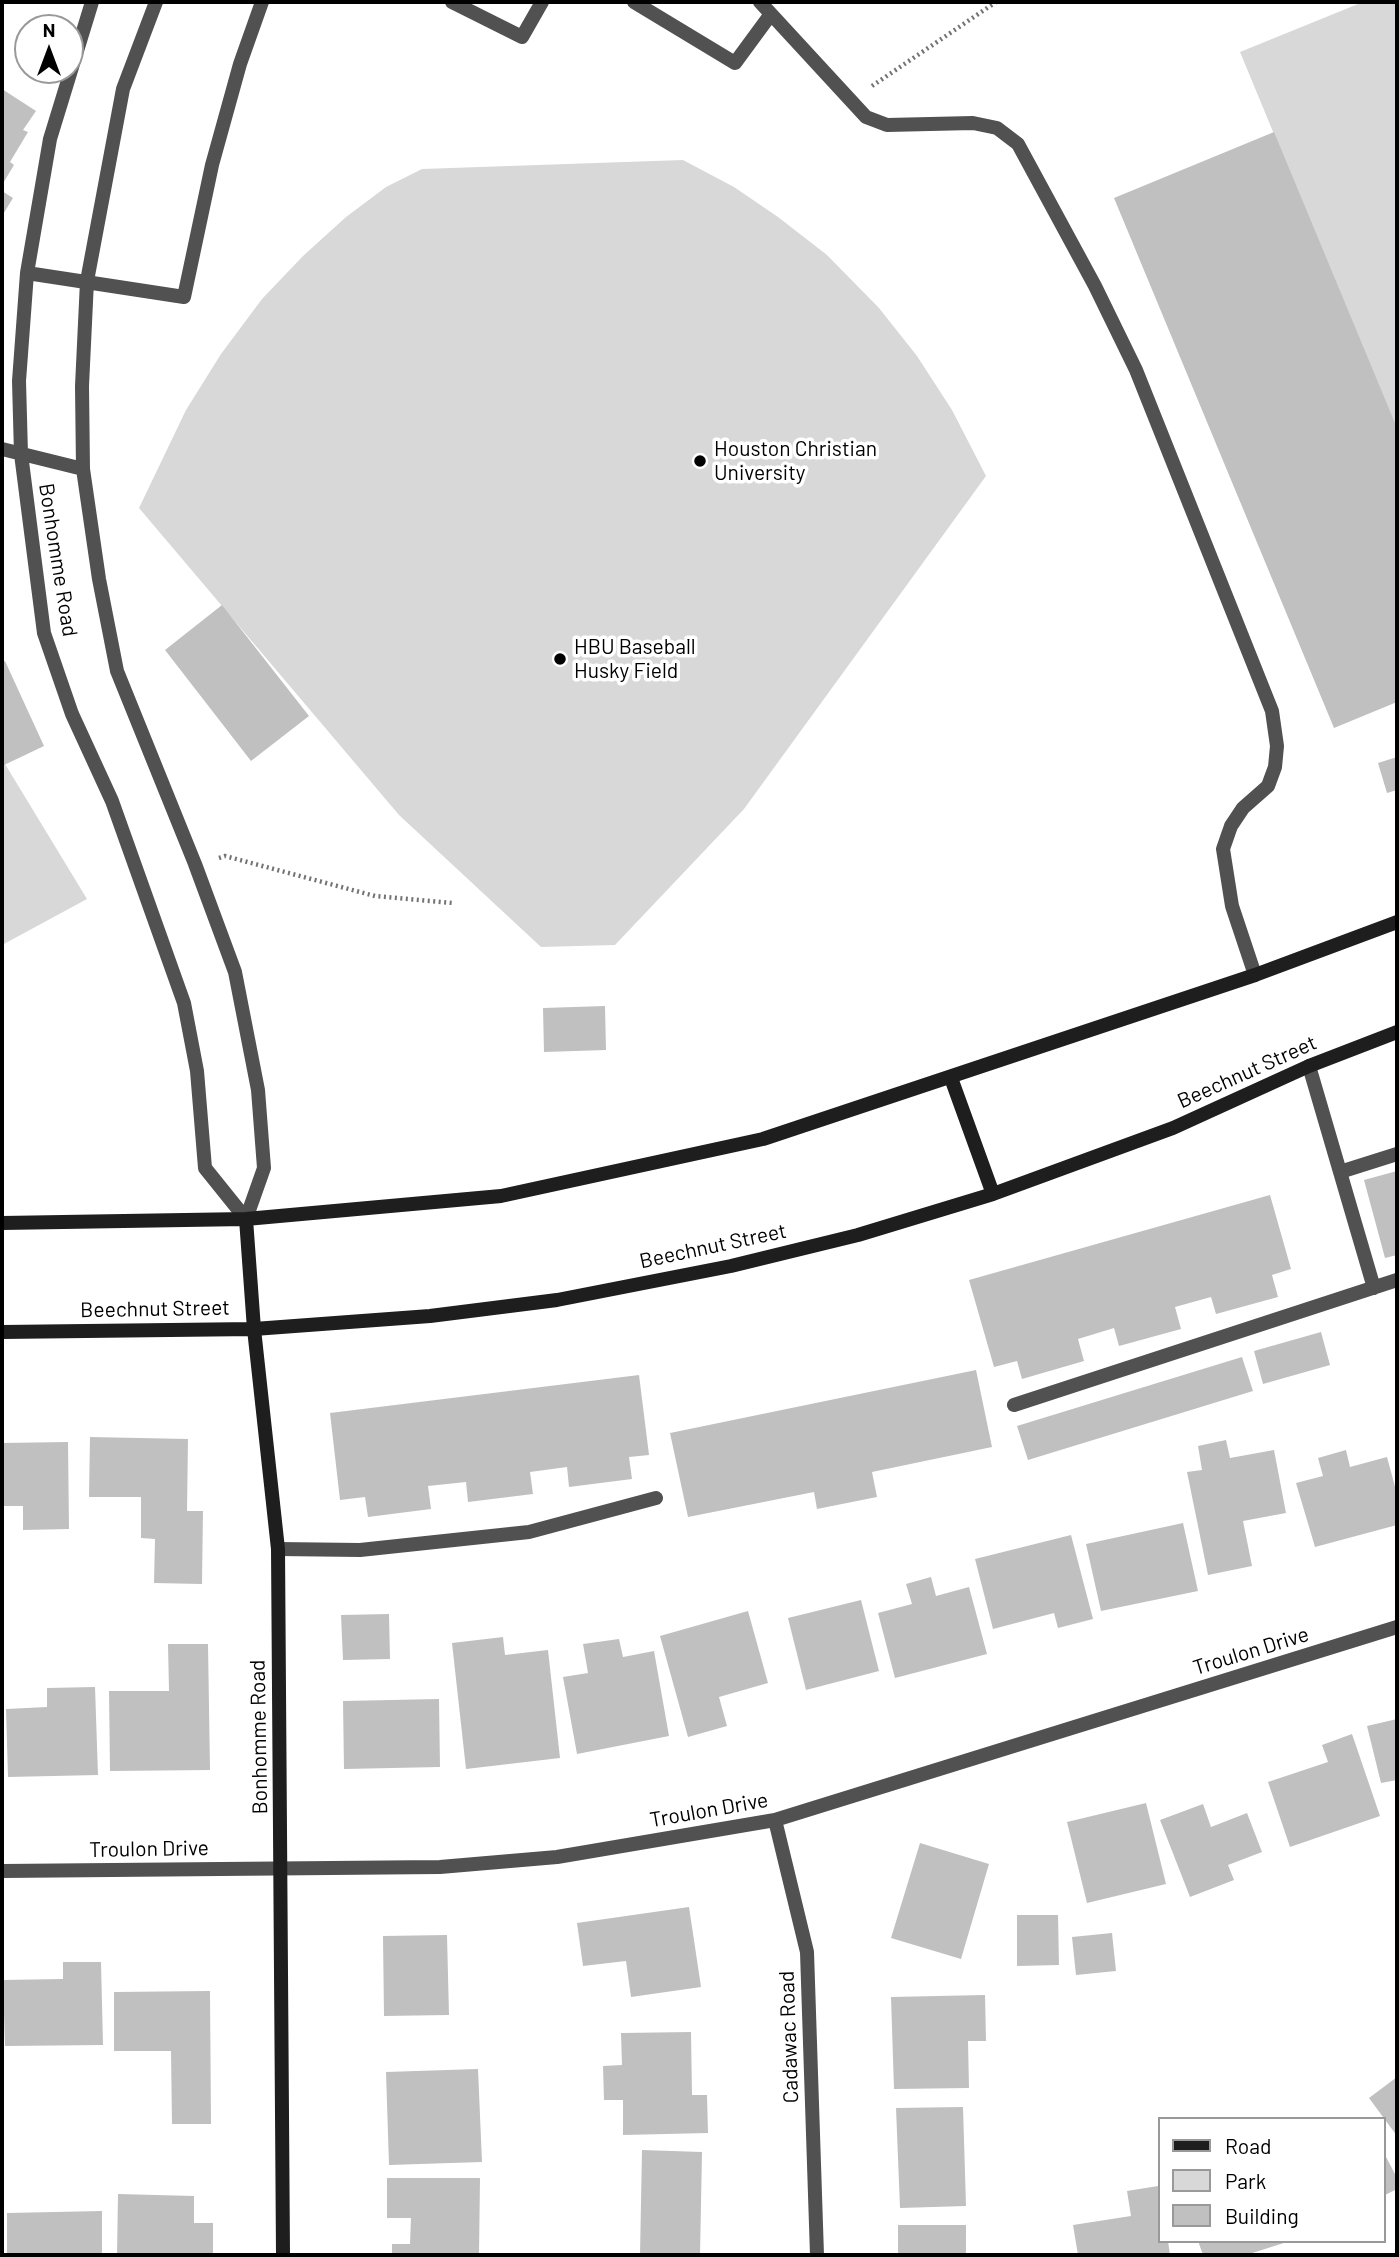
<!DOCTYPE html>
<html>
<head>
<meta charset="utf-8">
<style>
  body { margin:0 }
  #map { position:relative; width:1399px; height:2257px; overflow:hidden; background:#fff; font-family:Barlow,sans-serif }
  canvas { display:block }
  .frame { position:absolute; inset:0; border:4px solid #000; pointer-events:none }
  .legend { position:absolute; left:1158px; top:2117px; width:228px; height:126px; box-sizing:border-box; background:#fff; border:2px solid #999; margin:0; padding:9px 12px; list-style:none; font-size:21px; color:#000 }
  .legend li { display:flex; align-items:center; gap:14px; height:35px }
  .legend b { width:35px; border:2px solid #999 }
  .north { position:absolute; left:14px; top:14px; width:70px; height:70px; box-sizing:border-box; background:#fff; border:2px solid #999; border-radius:50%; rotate:0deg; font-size:19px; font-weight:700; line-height:28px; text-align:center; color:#000 }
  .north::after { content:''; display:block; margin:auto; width:24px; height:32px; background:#000; clip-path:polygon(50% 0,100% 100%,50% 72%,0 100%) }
</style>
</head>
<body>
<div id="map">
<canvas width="1399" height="2257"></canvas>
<div class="frame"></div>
<ul class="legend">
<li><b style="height:9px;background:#1e1e1e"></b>Road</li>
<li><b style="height:19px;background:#d8d8d8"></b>Park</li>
<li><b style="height:19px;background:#c0c0c0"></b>Building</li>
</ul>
<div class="north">N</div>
</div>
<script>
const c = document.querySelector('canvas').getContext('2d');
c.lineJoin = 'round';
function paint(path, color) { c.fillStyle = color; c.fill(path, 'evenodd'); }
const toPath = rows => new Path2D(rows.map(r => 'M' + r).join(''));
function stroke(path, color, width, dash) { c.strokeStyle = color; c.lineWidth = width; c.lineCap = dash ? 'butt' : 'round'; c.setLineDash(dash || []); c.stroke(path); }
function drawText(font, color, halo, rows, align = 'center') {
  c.font = font + ' Barlow,sans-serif'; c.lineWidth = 7; c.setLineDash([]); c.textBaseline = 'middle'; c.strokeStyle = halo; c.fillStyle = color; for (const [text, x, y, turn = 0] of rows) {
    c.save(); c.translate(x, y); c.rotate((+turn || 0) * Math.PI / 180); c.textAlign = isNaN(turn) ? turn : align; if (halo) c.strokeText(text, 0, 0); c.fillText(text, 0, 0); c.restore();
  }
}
const green = toPath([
  [1363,2,1397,2,1397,431,1240,52],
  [683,160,734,187,778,217,827,255,879,308,917,356,952,410,986,476,744,809,615,945,541,947,399,815,139,508,186,410,221,354,262,299,303,256,346,217,386,187,422,169],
  [2,759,87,899,2,945]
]);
const building = toPath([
  [2,89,36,111,23,130,28,132,10,162,14,165,2,185],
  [1274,132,1397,428,1397,702,1334,728,1114,198],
  [2,191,13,198,2,216],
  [222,605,309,716,251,761,165,650],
  [5,661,44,746,2,766,2,662],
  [1397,757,1397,790,1387,793,1378,763],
  [605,1006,606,1050,544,1052,543,1008],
  [1397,1171,1397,1255,1385,1258,1364,1180],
  [1270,1195,1291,1269,1272,1275,1278,1297,1216,1314,1211,1297,1175,1307,1181,1329,1119,1346,1114,1328,1078,1339,1084,1361,1022,1379,1017,1361,994,1367,969,1280],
  [1321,1332,1330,1365,1263,1384,1254,1351],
  [1242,1357,1253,1391,1028,1460,1017,1426],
  [976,1370,992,1447,872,1472,877,1497,817,1509,814,1492,688,1517,670,1433],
  [639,1375,649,1455,629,1457,632,1479,569,1487,567,1467,530,1472,533,1494,468,1502,466,1482,428,1486,431,1509,368,1517,365,1497,340,1500,330,1413],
  [90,1437,188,1439,187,1511,203,1511,202,1584,154,1583,155,1539,141,1538,141,1497,89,1497],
  [1226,1440,1230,1458,1274,1450,1286,1513,1243,1521,1252,1566,1208,1575,1187,1472,1202,1470,1198,1446],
  [68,1442,69,1529,23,1530,23,1506,2,1506,2,1443],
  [1346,1450,1350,1467,1387,1457,1397,1494,1397,1525,1315,1547,1296,1483,1323,1476,1318,1458],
  [1183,1523,1198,1591,1101,1611,1086,1544],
  [1071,1535,1093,1619,1058,1628,1054,1613,993,1629,975,1559],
  [931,1577,936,1596,969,1587,987,1654,895,1678,878,1613,912,1604,906,1584],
  [861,1600,879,1671,806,1690,788,1618],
  [748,1611,768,1683,719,1697,727,1726,688,1737,660,1636],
  [389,1614,390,1659,343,1660,341,1615],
  [503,1637,505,1655,548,1650,560,1758,466,1769,452,1643],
  [619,1639,623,1657,654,1651,669,1736,577,1754,563,1677,588,1673,583,1644],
  [168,1644,208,1644,210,1770,110,1771,109,1691,169,1691],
  [95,1687,98,1775,8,1777,6,1709,47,1707,47,1688],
  [439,1699,440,1767,344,1769,343,1701],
  [1397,1719,1397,1780,1381,1783,1367,1726],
  [1352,1734,1380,1816,1290,1847,1268,1782,1328,1762,1322,1745],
  [1146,1803,1166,1884,1087,1903,1067,1822],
  [1203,1804,1211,1827,1247,1813,1262,1852,1228,1865,1234,1880,1190,1897,1160,1820],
  [920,1843,989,1864,961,1959,891,1938],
  [689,1907,701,1987,631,1997,626,1961,583,1966,577,1923],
  [1017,1915,1058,1915,1059,1965,1017,1966],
  [1112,1933,1116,1971,1076,1975,1072,1937],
  [447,1935,449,2015,384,2016,383,1936],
  [63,1962,101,1962,103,2045,5,2046,3,1980,63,1979],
  [210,1991,211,2124,172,2124,171,2051,114,2051,114,1992],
  [985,1995,986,2041,968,2041,969,2088,894,2089,891,1997],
  [691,2032,692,2095,707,2095,708,2133,623,2135,623,2100,604,2100,603,2066,622,2065,621,2033],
  [478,2069,482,2162,389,2165,386,2072],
  [1397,2077,1397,2136,1369,2098],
  [963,2107,966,2206,900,2208,896,2108],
  [642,2150,702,2152,700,2255,640,2255],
  [1383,2151,1397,2178,1397,2189,1383,2196],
  [387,2178,480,2178,479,2255,392,2255,392,2244,410,2244,411,2218,387,2218],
  [1158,2186,1159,2241,1168,2241,1170,2255,1078,2255,1073,2225,1131,2216,1127,2191],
  [118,2194,194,2196,194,2223,213,2223,213,2255,117,2255],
  [102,2211,102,2255,7,2255,7,2213],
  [898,2225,966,2225,966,2255,898,2255],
  [1198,2241,1287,2241,1287,2242,1246,2255,1203,2255]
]);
const path = toPath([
  [872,86,996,2],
  [219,858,225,856,375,896,453,903]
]);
const lane = toPath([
  [92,2,50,139,27,273,19,381,21,454,44,633,72,714,112,801,184,1003,197,1071,205,1168,246,1219],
  [156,2,123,89,87,281,82,386,83,469,99,579,117,671,195,864,235,972,258,1090,264,1168,246,1219],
  [452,2,522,37,542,2],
  [634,2,735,63,771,14],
  [760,2,866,117,887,125,973,123,997,128,1018,144,1095,286,1136,370,1272,711,1277,746,1275,767,1268,786,1243,808,1231,826,1223,849,1232,906,1255,975],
  [27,273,184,297,212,165,240,64,262,2],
  [2,449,83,469],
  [1309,1066,1374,1288],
  [1340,1172,1397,1154],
  [1014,1405,1397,1280],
  [278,1549,360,1550,529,1532,656,1498]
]);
const street = toPath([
  [775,1820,807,1952,817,2255],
  [2,1871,440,1867,557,1857,775,1820,1397,1627]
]);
const secondary = toPath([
  [951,1078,993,1194],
  [246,1219,254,1329,278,1549,283,2255],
  [2,1223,246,1219,501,1196,763,1139,1255,975,1397,922],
  [2,1332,254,1329,430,1316,557,1300,731,1266,858,1235,993,1194,1173,1128,1309,1066,1397,1032]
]);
const markers = [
  [700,461,7,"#000"],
  [560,659,7,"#000"]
];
const poiNames = [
  ["Houston Christian",714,449],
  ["University",714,473],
  ["HBU Baseball",574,647],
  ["Husky Field",574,671]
];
const streetNames = [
  ["Bonhomme Road",58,560,81],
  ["Beechnut Street",1247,1072,-24],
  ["Beechnut Street",713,1246,-12],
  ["Beechnut Street",155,1309,-1],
  ["Troulon Drive",1251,1651,-17],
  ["Bonhomme Road",259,1737,-91],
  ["Troulon Drive",709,1810,-10],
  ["Troulon Drive",149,1849,-1],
  ["Cadawac Road",789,2037,-92]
];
paint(green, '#d8d8d8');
paint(building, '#c0c0c0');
stroke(path, '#737373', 4.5, [2, 3.5]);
stroke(lane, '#515151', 14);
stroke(street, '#515151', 14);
stroke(secondary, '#1e1e1e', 14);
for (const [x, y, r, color] of markers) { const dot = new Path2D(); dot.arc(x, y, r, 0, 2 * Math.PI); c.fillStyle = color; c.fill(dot); stroke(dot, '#fff', 2.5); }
drawText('21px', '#000', '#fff', poiNames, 'left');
drawText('21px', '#000', '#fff', streetNames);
</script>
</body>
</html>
